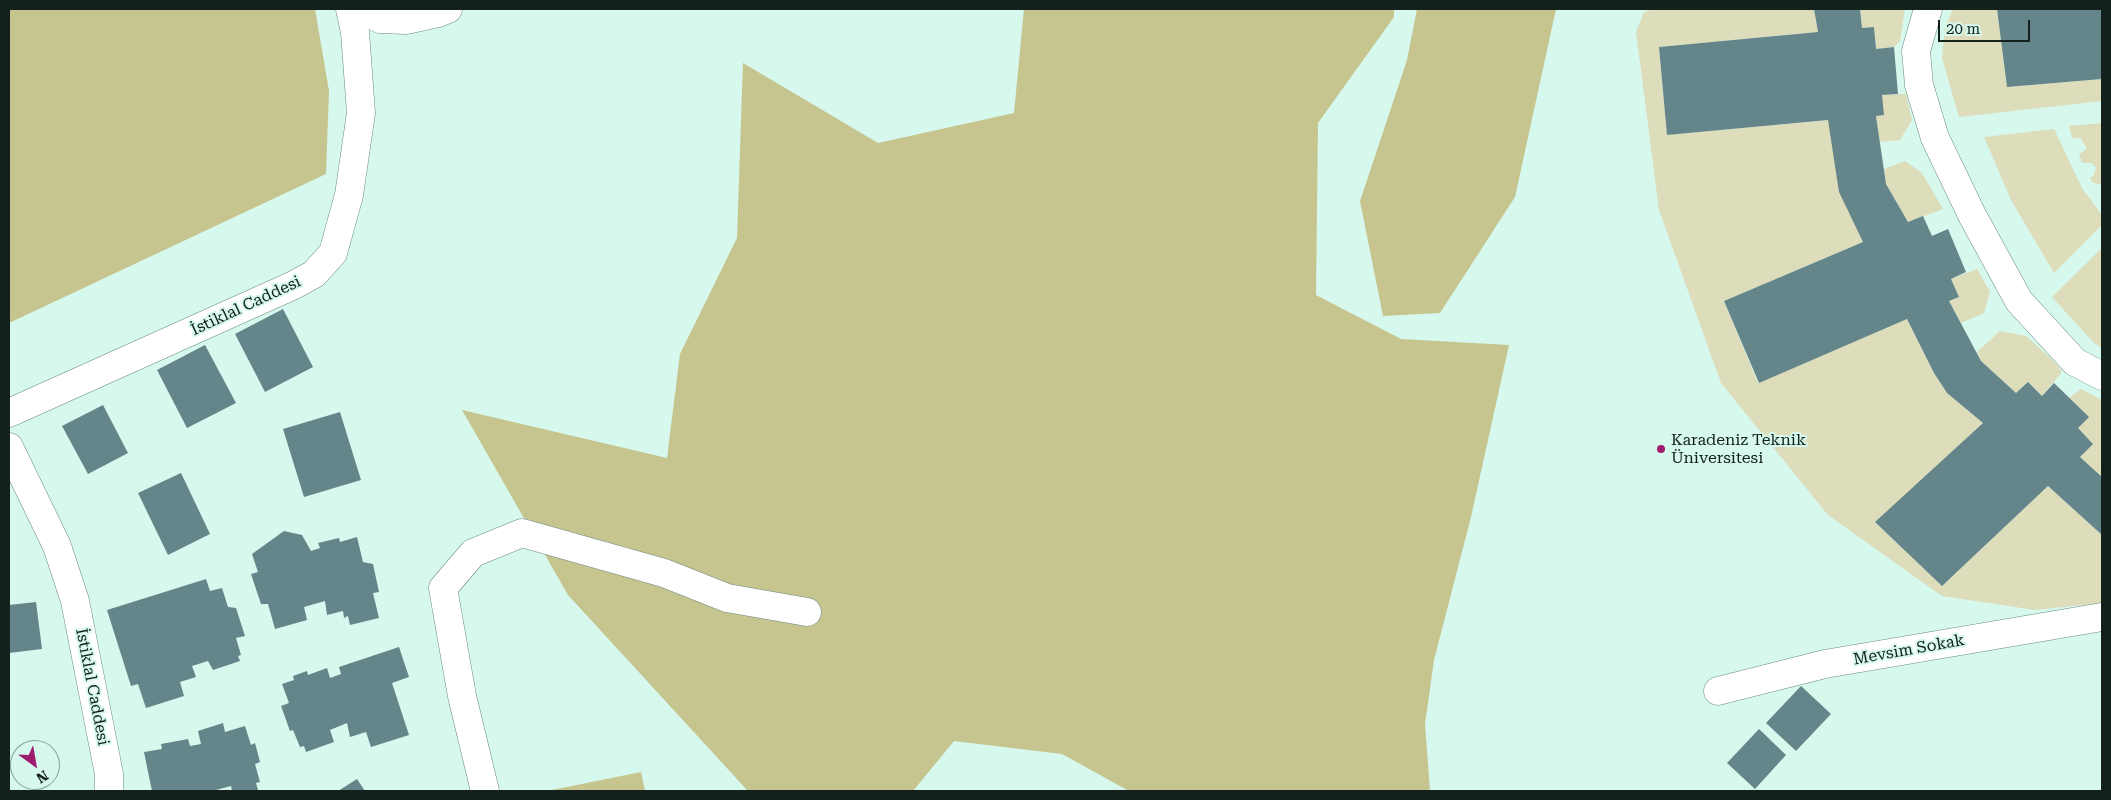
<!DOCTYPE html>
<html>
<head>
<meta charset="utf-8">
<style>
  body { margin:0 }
  #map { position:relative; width:2111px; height:800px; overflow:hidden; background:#d6f8ed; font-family:"Roboto Serif",serif }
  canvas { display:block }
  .frame { position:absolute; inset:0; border:10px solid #13201c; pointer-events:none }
  .north { position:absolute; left:10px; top:740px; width:50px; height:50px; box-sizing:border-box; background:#d6f8ed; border:1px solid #88a299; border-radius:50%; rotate:148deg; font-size:14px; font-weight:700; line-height:20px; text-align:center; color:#13201c }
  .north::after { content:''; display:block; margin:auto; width:18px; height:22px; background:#9e1d6f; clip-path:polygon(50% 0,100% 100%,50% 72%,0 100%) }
  .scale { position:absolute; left:1938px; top:20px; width:92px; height:22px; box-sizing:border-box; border:2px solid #13201c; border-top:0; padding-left:6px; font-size:15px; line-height:18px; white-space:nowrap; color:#13201c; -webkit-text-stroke:4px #d6f8ed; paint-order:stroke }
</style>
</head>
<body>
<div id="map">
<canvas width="2111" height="800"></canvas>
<div class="frame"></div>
<div class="north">N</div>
<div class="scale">20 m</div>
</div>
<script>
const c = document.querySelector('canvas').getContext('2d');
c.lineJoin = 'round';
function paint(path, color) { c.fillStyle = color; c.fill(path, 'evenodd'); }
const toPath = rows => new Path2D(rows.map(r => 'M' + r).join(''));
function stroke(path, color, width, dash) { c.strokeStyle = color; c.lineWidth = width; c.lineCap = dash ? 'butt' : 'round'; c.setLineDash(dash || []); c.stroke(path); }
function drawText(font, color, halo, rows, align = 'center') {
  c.font = font + ' "Roboto Serif",serif'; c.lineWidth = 4; c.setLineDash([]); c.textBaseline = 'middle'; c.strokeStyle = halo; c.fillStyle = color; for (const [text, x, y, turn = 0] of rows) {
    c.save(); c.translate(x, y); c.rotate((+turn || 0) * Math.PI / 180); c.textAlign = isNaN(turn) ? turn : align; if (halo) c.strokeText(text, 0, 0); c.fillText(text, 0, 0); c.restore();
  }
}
const green = toPath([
  [1655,9,1814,9,1818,32,1659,47,1667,135,1828,120,1863,242,1724,301,1758,383,1907,319,1934,373,1947,393,1983,423,1876,523,1942,586,2048,486,2102,535,2102,603,2035,610,1942,596,1828,515,1721,383,1659,210,1636,32,1644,12],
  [1860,9,1905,9,1900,41,1894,47,1876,49,1874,27,1862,28],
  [1953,9,1997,9,2007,87,2102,79,2102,101,1959,117,1942,58,1945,27],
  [1906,94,1912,120,1900,140,1880,142,1876,116,1882,95],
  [2102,123,2102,184,2093,183,2090,178,2093,176,2096,168,2092,163,2082,163,2079,155,2087,148,2080,138,2072,138,2069,126],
  [2054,129,2082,188,2102,215,2102,225,2054,273,2011,200,1984,137],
  [1905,161,1922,173,1943,209,1908,222,1886,184,1884,169],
  [2102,248,2102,348,2093,342,2052,297],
  [1977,269,1990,292,1984,313,1961,323,1949,301,1959,297,1951,279],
  [2000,331,2026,336,2056,363,2062,372,2042,396,2028,382,2016,393,1981,361,1977,352],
  [2081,389,2102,400,2102,477,2080,457,2093,444,2078,428,2088,417,2069,398]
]);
const forest = toPath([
  [9,9,315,9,329,91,326,174,9,323],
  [1024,9,1394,9,1394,17,1318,123,1316,295,1401,339,1509,345,1471,517,1434,660,1425,724,1430,791,1129,791,1062,754,954,741,913,791,748,791,568,595,462,410,667,458,680,354,737,238,743,63,878,143,1014,113],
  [1417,9,1556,9,1515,197,1440,313,1383,316,1360,201,1407,60],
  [641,772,645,791,547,791]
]);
const building = toPath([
  [1814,9,1860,9,1862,28,1874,27,1876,49,1894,47,1898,94,1882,95,1884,115,1876,116,1886,184,1908,222,1923,216,1932,236,1948,229,1966,272,1951,279,1959,297,1949,301,1981,361,2016,393,2028,382,2042,396,2054,383,2089,417,2078,428,2093,444,2080,457,2102,477,2102,535,2048,486,1942,586,1875,522,1983,423,1947,393,1934,373,1907,319,1759,383,1724,301,1863,242,1839,192,1828,120,1667,135,1659,47,1818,32],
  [1997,9,2102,9,2102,79,2007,87],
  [283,309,313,367,265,392,235,334],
  [205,345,236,403,187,428,157,370],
  [103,405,128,453,88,474,62,426],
  [340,412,361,480,304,497,283,429],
  [181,473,210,534,168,555,138,493],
  [284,531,302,535,311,551,320,548,318,543,339,538,340,542,357,537,363,562,373,564,379,592,373,593,379,618,350,625,348,616,344,618,343,611,327,615,325,601,304,607,307,620,275,629,268,604,261,604,251,574,258,572,252,554],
  [206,579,210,591,222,588,228,607,236,608,245,636,236,638,241,655,238,656,240,661,213,670,208,661,192,666,196,677,180,682,184,696,146,708,138,684,131,686,107,610],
  [36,602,42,649,9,653,9,605],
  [399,647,409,677,392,683,409,735,371,747,366,732,350,737,347,723,330,730,334,742,306,752,304,746,300,747,293,730,290,731,281,706,289,703,282,684,294,680,293,676,307,671,308,675,327,668,330,678,341,674,339,667],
  [1801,686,1831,714,1796,751,1766,723],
  [223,723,225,732,245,726,251,745,255,743,260,762,255,764,260,782,256,783,258,790,232,791,231,786,212,791,152,791,144,752,162,749,161,744,188,739,190,746,201,744,198,731],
  [1759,729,1786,755,1755,789,1727,763],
  [357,779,365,791,338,791]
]);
const minor = toPath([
  [361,9,380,19,406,20,438,13,448,9],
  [1928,9,1916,51,1919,85,1935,138,1972,215,2019,301,2075,362,2102,376],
  [9,413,294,285,314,274,333,253,349,195,361,113,355,32,350,9],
  [9,447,57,546,75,601,109,774,109,791],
  [1718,691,1825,664,2102,617],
  [485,791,462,696,443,588,473,553,522,533,664,573,727,598,807,612]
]);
const markers = [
  [1661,449,5,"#9e1d6f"]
];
const streetNames = [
  ["İstiklal Caddesi",246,306,-25],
  ["Mevsim Sokak",1909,650,-10],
  ["İstiklal Caddesi",92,687,79]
];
const poiNames = [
  ["Karadeniz Teknik",1671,440],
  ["Üniversitesi",1671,458]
];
paint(green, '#dddcbb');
paint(forest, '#c6c48f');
paint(building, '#64858a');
stroke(minor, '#6b8a81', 29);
stroke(minor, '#fff', 28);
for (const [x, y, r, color] of markers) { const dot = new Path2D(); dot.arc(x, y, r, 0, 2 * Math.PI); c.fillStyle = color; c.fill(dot); stroke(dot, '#d6f8ed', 2); }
drawText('16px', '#13201c', '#d6f8ed', streetNames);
drawText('16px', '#13201c', '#d6f8ed', poiNames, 'left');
</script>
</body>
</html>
